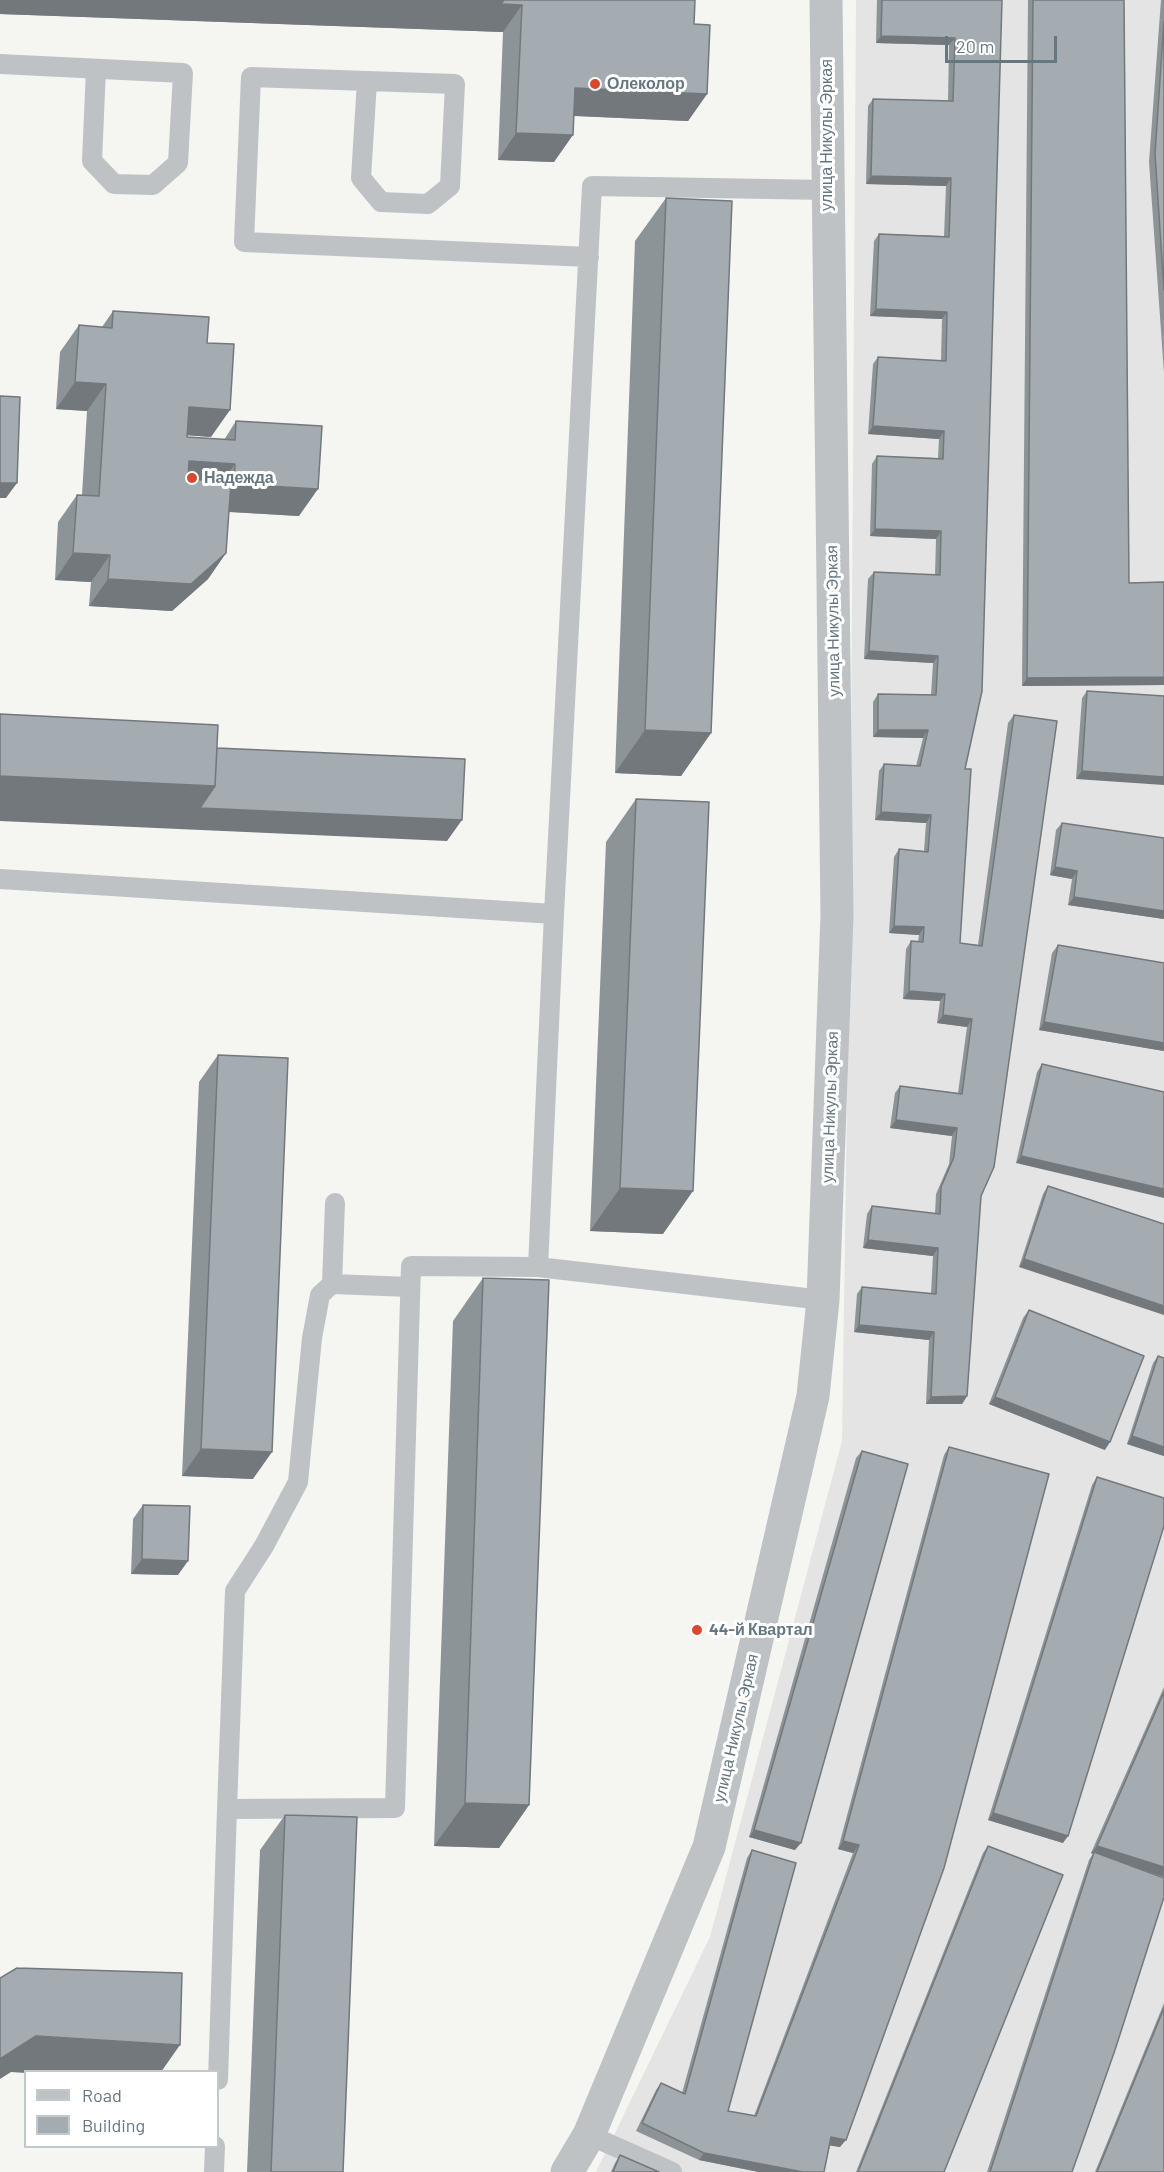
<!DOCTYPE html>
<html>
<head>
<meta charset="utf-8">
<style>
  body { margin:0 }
  #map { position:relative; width:1164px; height:2172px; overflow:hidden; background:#f5f5f2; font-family:Barlow,sans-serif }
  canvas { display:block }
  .legend { position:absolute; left:24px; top:2070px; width:195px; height:78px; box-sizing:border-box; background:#fff; border:2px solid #c2c9cd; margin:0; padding:8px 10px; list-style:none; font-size:18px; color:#667781 }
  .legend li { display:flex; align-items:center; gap:12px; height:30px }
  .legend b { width:30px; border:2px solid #c2c9cd }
  .scale { position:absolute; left:945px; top:36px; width:112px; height:27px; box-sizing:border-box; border:3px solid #667781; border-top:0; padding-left:8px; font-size:18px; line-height:21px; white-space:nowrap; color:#667781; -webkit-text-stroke:4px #fff; paint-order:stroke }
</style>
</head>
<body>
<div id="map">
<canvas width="1164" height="2172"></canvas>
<ul class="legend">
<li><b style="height:8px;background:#bec2c5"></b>Road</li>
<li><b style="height:16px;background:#a4acb1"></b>Building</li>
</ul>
<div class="scale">20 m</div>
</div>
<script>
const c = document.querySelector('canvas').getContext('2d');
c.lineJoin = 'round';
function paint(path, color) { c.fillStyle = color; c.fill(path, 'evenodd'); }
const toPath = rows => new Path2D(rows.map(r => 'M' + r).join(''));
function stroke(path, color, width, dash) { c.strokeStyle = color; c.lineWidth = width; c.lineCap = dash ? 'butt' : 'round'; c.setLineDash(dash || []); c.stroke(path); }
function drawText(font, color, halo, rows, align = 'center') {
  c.font = font + ' Barlow,sans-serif'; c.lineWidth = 6; c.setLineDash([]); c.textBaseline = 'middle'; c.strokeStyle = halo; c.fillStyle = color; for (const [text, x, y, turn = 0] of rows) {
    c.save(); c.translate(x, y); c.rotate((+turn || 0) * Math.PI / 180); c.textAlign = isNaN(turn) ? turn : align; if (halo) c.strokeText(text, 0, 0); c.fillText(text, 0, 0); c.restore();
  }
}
const built = toPath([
  [856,0,1164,0,1164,2172,596,2172,710,1937,842,1441,850,907]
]);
const service = toPath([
  [0,64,183,73,178,163,153,185,114,184,92,161,96,69],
  [367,81,361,178,381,202,428,204,450,186,455,84,251,77,244,242,589,257],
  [0,879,554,914,538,1267],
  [554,914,592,186,827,190],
  [332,1284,335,1203],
  [227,1809,235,1591,264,1546,298,1482,312,1338,320,1295,332,1284,410,1287],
  [218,2080,227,1809,395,1808,411,1266,538,1267,823,1300],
  [589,2135,672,2172],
  [214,2172,215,2146]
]);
const minor = toPath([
  [567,2172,589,2135,709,1847,813,1396,823,1300,837,915,826,0]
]);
const wall = toPath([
  [695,0,694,24,707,94,688,121,574,116,554,162,498,160,503,32,0,14],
  [877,0,1002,0,965,769,960,943,978,945,1008,723,1014,715,967,1396,962,1404,926,1404,929,1340,854,1332,857,1294,862,1287,931,1294,933,1256,863,1248,867,1214,872,1206,935,1214,936,1194,949,1164,952,1136,890,1128,895,1093,900,1086,958,1093,967,1027,937,1023,940,1001,903,999,906,949,911,941,918,942,919,935,889,933,894,857,899,849,924,851,926,823,875,820,879,771,884,764,916,766,923,738,873,737,873,702,878,694,931,695,933,663,864,659,868,579,874,572,935,575,936,539,870,536,872,464,877,456,938,458,939,439,868,434,873,364,878,357,941,361,942,319,870,316,874,241,879,234,944,236,946,186,866,184,868,106,873,99,948,101,949,45,876,43],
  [1028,0,1124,0,1129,583,1164,582,1164,685,1022,686],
  [1161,0,1164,0,1164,373,1149,162],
  [666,198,711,733,681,776,615,773,635,241],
  [113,311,207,343,211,437,187,435,187,437,224,440,236,421,299,516,229,512,226,553,208,579,172,611,89,606,91,582,55,580,58,522,77,495,82,495,87,411,56,409,60,352,79,325,102,327],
  [1087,691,1164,696,1076,779,1082,698],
  [636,799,663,1234,590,1231,606,842],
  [1062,823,1164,838,1164,919,1068,905,1072,879,1050,875,1056,830],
  [1058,945,1164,963,1164,1051,1039,1030,1052,953],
  [218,1055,253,1479,182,1476,199,1082],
  [1042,1064,1164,1092,1016,1163,1037,1072],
  [1048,1186,1164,1224,1019,1267,1043,1194],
  [483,1278,529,1805,499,1848,434,1846,453,1321],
  [1029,1310,1105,1450,989,1404,1023,1318],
  [1158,1356,1164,1456,1127,1444,1153,1363],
  [949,1447,840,2147,830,2145,824,2172,759,2172,699,2160,636,2131,656,2090,661,2083,682,2093,747,1858,752,1850,728,2111,754,2116,853,1853,838,1849,944,1455],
  [862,1451,795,1850,749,1837,856,1458],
  [1097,1477,1063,1843,988,1820,1092,1485],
  [143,1505,178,1575,131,1574,133,1519],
  [1164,1687,1164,1877,1129,1865,1072,2172,987,2172,1089,1860,1093,1854,1091,1853],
  [285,1815,343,2172,247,2172,260,1850],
  [988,1846,944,2172,856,2172,983,1853],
  [1164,2003,1164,2172,1095,2172],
  [620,2155,659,2172,611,2172,615,2163]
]);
const shadedWall = toPath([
  [0,0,504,0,522,5,503,32,0,14],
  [881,36,955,38,949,45,876,43],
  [575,88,707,94,688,121,556,115],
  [516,133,573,135,554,162,498,160],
  [871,176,951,178,946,186,866,184],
  [876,309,947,312,942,319,870,316],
  [75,382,106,384,87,411,56,409],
  [189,407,230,410,211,437,170,434],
  [873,426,944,431,939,439,868,434],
  [189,461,235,464,216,491,170,488],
  [0,483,17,483,6,498,0,498],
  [234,484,318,489,299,516,215,511],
  [875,529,941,531,936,539,870,536],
  [73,553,110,555,91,582,55,580],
  [226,553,208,579,172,611,89,606,108,579],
  [869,651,938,656,933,663,864,659],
  [1164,677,1164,685,1022,686,1027,678],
  [645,730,711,733,681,776,615,773],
  [878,730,928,730,923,738,873,737],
  [1082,771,1164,777,1164,785,1076,779],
  [0,776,215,786,462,820,447,841,0,821],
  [881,812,931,815,926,823,875,820],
  [1055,867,1077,871,1072,879,1050,875],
  [1074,897,1164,911,1164,919,1068,905],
  [894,926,924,927,919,935,889,933],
  [909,991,945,994,940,1001,903,999],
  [943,1015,972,1019,967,1027,937,1023],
  [1044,1022,1164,1043,1164,1051,1039,1030],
  [896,1120,957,1128,952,1136,890,1128],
  [1021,1156,1164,1189,1164,1198,1016,1163],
  [620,1188,693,1191,663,1234,590,1231],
  [868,1240,938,1248,933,1256,863,1248],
  [1024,1259,1164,1306,1164,1315,1019,1267],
  [859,1325,934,1332,929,1340,854,1332],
  [967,1396,962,1404,926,1404,931,1397],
  [995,1397,1110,1442,1105,1450,989,1404],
  [1132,1436,1164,1447,1164,1456,1127,1444],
  [201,1449,272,1452,253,1479,182,1476],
  [142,1559,188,1561,178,1575,131,1574],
  [465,1803,529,1805,499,1848,434,1846],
  [993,1813,1068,1836,1063,1843,988,1820],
  [754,1830,801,1843,795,1850,749,1837],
  [843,1841,859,1845,853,1853,838,1849],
  [1097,1846,1164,1867,1164,1877,1091,1853],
  [36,2036,180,2045,161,2072,26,2072,26,2073,11,2072,0,2079,0,2059],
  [831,2137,846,2140,840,2147,826,2145],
  [704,2153,803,2172,759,2172,699,2160]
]);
const building = toPath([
  [504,0,695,0,694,24,710,25,707,94,575,88,573,135,516,133,522,5,501,4,504,0],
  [882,0,1002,0,982,691,965,769,971,769,960,943,982,946,1014,715,1057,721,994,1167,981,1196,967,1396,931,1397,934,1332,859,1325,862,1287,936,1294,938,1248,868,1240,872,1206,940,1214,941,1187,954,1157,957,1128,896,1120,900,1086,962,1094,972,1019,943,1015,945,994,909,991,911,941,923,942,924,927,894,926,899,849,928,852,931,815,881,812,884,764,920,766,928,730,878,730,878,694,936,695,938,656,869,651,874,572,940,575,941,531,875,529,877,456,943,459,944,431,873,426,878,357,946,361,947,312,876,309,879,234,949,237,951,178,871,176,873,99,953,101,955,38,881,36,882,0],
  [1033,0,1124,0,1129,583,1164,582,1164,677,1027,678,1033,0],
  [1164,21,1164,290,1155,154,1164,21],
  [666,198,732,201,711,733,645,730,666,198],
  [113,311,209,317,207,343,234,344,230,410,189,407,187,437,235,440,236,421,322,426,318,489,234,484,235,464,189,461,188,479,231,482,226,553,191,584,108,579,110,555,73,553,77,495,99,496,106,384,75,382,79,325,112,328,113,311],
  [0,396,20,397,17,483,0,483,0,396],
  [1087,691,1164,696,1164,777,1082,771,1087,691],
  [0,714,218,725,215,786,0,776,0,714],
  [217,748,465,759,462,820,200,808,215,786,217,748],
  [636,799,709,802,693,1191,620,1188,636,799],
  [1062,823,1164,838,1164,911,1074,897,1077,871,1055,867,1062,823],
  [1058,945,1164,963,1164,1043,1044,1022,1058,945],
  [218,1055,288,1058,272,1452,201,1449,218,1055],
  [1042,1064,1164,1092,1164,1189,1021,1156,1042,1064],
  [1048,1186,1164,1224,1164,1306,1024,1259,1048,1186],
  [483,1278,549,1280,529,1805,465,1803,483,1278],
  [1029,1310,1144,1356,1110,1442,995,1397,1029,1310],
  [1158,1356,1164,1358,1164,1447,1132,1436,1158,1356],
  [949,1447,1049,1474,944,1868,846,2140,831,2137,824,2172,803,2172,704,2153,642,2123,661,2083,685,2094,752,1850,796,1863,728,2111,756,2116,859,1845,843,1841,949,1447],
  [862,1451,908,1464,801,1843,754,1830,862,1451],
  [1097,1477,1164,1498,1164,1526,1068,1836,993,1813,1097,1477],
  [143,1505,190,1506,188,1561,142,1559,143,1505],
  [1164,1692,1164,1867,1097,1846,1164,1692],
  [285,1815,357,1817,343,2172,271,2172,285,1815],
  [988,1846,1063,1875,944,2172,858,2172,988,1846],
  [1094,1852,1164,1878,1164,1897,1115,2050,1072,2172,990,2172,1094,1852],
  [17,1968,182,1973,180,2045,36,2036,0,2059,0,1978,17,1968],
  [1164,2008,1164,2172,1097,2172,1164,2008],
  [620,2155,659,2172,613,2172,620,2155]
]);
const markers = [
  [595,84,6,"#d9472e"],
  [192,478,6,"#d9472e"],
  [697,1630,6,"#d9472e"]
];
const poiNames = [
  ["Олеколор",607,84],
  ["Надежда",204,478],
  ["44-й Квартал",709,1630]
];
const streetNames = [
  ["улица Никулы Эркая",827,135,-90],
  ["улица Никулы Эркая",833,621,-91],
  ["улица Никулы Эркая",830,1107,-88],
  ["улица Никулы Эркая",736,1728,-77]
];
paint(built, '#e3e4e3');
stroke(service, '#bec2c5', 20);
stroke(minor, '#bec2c5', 33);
paint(wall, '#8d9498');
paint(shadedWall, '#73787c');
paint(building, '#a4acb1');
stroke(building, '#73787c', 1.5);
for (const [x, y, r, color] of markers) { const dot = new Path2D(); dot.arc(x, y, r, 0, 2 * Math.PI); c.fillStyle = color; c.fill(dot); stroke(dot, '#fff', 2); }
drawText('bold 16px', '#667781', '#fff', poiNames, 'left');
drawText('16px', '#667781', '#fff', streetNames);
</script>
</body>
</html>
